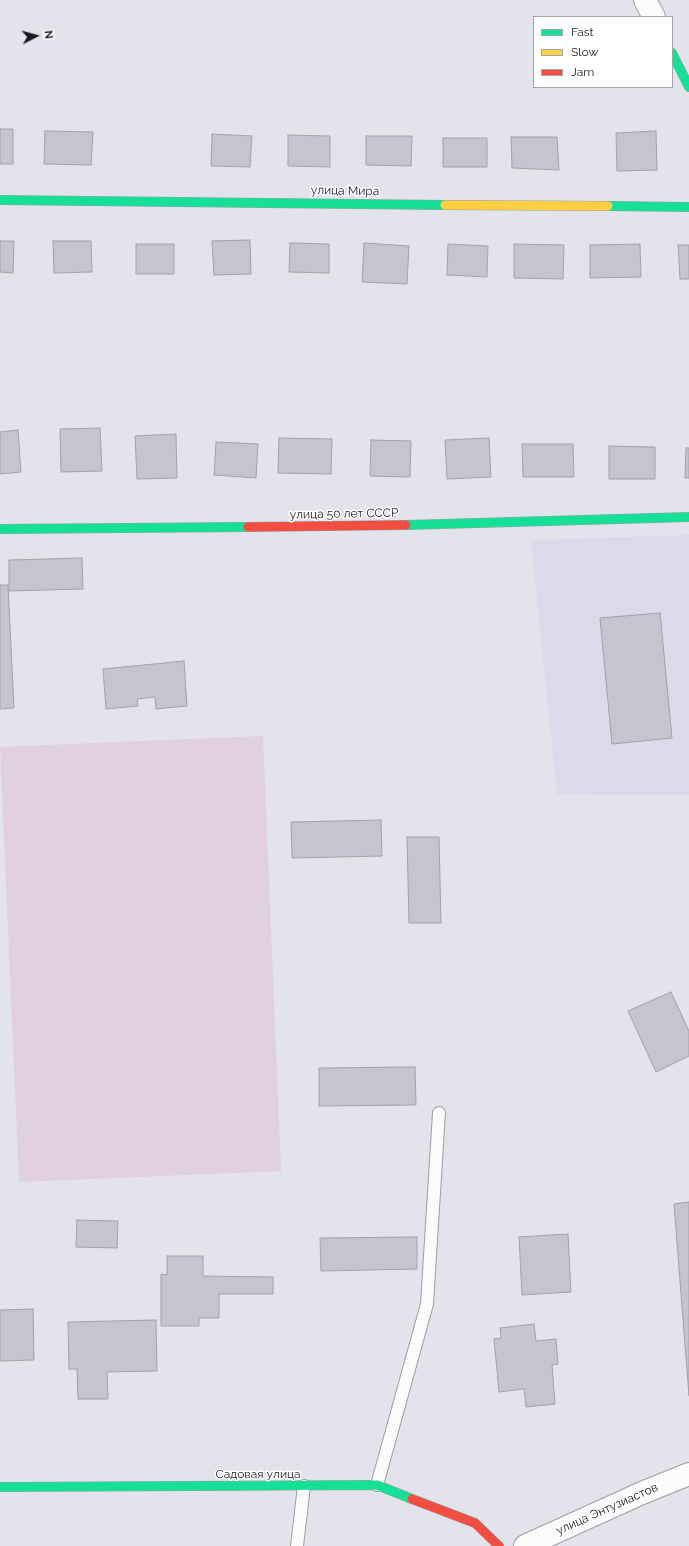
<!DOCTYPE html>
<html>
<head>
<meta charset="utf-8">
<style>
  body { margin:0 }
  #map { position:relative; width:689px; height:1546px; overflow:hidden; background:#e3e3ec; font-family:Raleway,sans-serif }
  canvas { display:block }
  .legend { position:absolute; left:533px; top:16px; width:140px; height:72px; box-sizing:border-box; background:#fff; border:1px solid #a4a4a6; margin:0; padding:5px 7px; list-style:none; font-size:12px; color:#1b1b21 }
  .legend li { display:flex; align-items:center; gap:8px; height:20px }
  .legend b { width:20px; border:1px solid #a4a4a6 }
  .north { position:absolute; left:16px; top:16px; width:40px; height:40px; -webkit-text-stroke:3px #fff; paint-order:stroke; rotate:84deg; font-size:11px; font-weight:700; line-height:16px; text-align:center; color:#1b1b21 }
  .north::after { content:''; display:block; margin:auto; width:14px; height:18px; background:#1b1b21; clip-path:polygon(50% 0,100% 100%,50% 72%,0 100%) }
</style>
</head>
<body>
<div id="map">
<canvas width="689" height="1546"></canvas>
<ul class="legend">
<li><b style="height:5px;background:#16e098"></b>Fast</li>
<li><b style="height:5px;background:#ffcf43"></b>Slow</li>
<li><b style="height:5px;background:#f24e42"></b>Jam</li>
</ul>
<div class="north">N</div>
</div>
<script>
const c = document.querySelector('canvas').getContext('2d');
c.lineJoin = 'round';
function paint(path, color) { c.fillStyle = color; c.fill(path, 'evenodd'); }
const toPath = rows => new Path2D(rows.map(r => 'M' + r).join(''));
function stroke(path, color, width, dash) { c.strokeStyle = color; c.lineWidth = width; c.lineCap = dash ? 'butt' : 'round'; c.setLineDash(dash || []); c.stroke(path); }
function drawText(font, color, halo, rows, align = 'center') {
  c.font = font + ' Raleway,sans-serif'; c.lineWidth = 3; c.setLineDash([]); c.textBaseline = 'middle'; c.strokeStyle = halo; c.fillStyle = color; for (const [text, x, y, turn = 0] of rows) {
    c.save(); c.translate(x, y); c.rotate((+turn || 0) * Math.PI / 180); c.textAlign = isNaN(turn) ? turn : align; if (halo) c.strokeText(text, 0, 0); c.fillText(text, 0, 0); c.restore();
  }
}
const built = toPath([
  [689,535,689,795,557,794,531,540]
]);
const green = toPath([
  [263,736,281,1171,19,1182,0,747]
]);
const building = toPath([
  [0,129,13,129,13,164,0,164,0,129],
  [45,131,93,132,91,165,44,164,45,131],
  [656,131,657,170,617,171,616,133,656,131],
  [212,134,252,136,250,167,211,166,212,134],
  [288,135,330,136,330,167,288,166,288,135],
  [366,136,412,136,411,166,366,165,366,136],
  [511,137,557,137,559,170,512,168,511,137],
  [443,138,487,138,487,167,443,167,443,138],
  [250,240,251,274,214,275,212,241,250,240],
  [0,241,14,241,13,273,0,272,0,241],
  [53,241,91,241,92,272,54,273,53,241],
  [290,243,329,244,329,273,289,272,290,243],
  [364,243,409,246,407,284,362,282,364,243],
  [136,244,174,244,174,274,136,274,136,244],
  [448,244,488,246,487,277,447,275,448,244],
  [514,244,564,245,563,279,514,278,514,244],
  [640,244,641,277,590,278,590,245,640,244],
  [678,245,689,245,689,279,680,279,678,245],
  [100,428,102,471,61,472,60,429,100,428],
  [18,430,21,472,0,474,0,432,18,430],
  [176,434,177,478,137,479,135,436,176,434],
  [279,438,332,439,331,474,278,473,279,438],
  [489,438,491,477,447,479,445,440,489,438],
  [371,440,411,441,410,477,370,476,371,440],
  [216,442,258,444,256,478,214,475,216,442],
  [522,444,573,444,574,477,523,477,522,444],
  [609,446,655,447,655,479,609,479,609,446],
  [686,448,689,448,689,478,685,478,686,448],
  [82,558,83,589,9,591,9,560,82,558],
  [0,585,8,585,14,708,0,709,0,585],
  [660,613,672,738,612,744,600,618,660,613],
  [184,661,187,706,156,709,155,697,137,699,138,706,106,709,103,669,184,661],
  [381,820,382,856,292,858,291,822,381,820],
  [407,837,439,837,441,923,409,923,407,837],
  [671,992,689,1031,689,1056,656,1072,628,1011,671,992],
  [415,1067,416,1105,319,1106,319,1068,415,1067],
  [689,1202,689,1396,674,1204,689,1202],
  [77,1220,118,1221,117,1248,76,1247,77,1220],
  [568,1234,571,1292,522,1295,519,1237,568,1234],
  [417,1237,417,1269,321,1271,320,1238,417,1237],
  [167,1256,203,1256,203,1276,273,1277,273,1294,219,1294,219,1318,199,1318,199,1326,161,1326,161,1274,167,1275,167,1256],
  [33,1309,34,1360,0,1361,0,1310,33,1309],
  [156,1320,157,1371,107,1372,108,1399,78,1399,77,1369,69,1369,68,1322,156,1320],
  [534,1324,536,1341,556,1339,558,1364,552,1365,555,1404,526,1407,524,1389,499,1392,494,1339,501,1338,500,1328,534,1324]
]);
const lane = toPath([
  [377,1485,427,1304,439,1113],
  [297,1546,304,1486]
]);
const street = toPath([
  [645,0,654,17],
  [525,1546,642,1493,689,1474]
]);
const fast = toPath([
  [672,53,689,87],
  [0,200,445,205],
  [608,206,689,207],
  [406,525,689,517],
  [0,529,248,527],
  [0,1487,377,1485,412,1499]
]);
const slow = toPath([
  [445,205,608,206]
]);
const jam = toPath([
  [248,527,406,525],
  [412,1499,475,1523,499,1546]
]);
const streetNames = [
  ["улица Мира",345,191,1],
  ["улица 50 лет СССР",344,514,-1],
  ["Садовая улица",258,1474],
  ["улица Энтузиастов",607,1509,-24]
];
paint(built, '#dadaeb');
paint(green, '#e0d0e1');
paint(building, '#c7c3cf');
stroke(building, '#a3a2a8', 1);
stroke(lane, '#9d9da4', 14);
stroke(street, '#9d9da4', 24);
stroke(fast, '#9d9da4', 10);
stroke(slow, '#9d9da4', 10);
stroke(jam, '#9d9da4', 10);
stroke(lane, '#fbfbfc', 12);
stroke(street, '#fbfbfc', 22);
stroke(fast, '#16e098', 9);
stroke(slow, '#ffcf43', 9);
stroke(jam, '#f24e42', 9);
drawText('12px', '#1b1b21', '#fff', streetNames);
</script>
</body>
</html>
